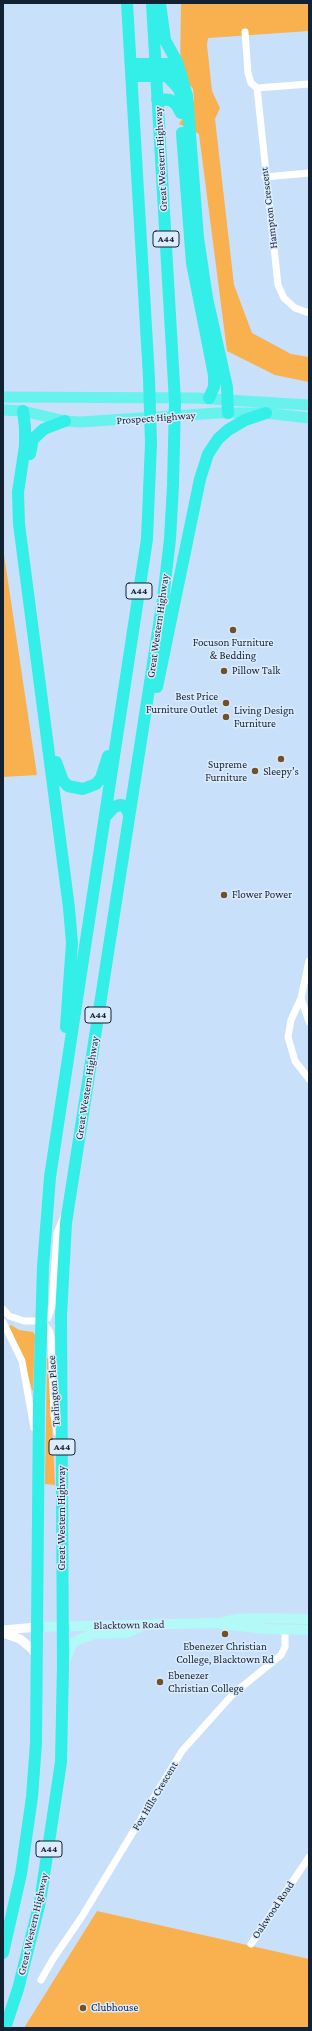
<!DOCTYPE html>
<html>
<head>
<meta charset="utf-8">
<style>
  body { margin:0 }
  #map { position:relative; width:312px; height:2031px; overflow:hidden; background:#c8e0fa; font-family:"Crimson Pro",serif }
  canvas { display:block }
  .frame { position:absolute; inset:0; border:4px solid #132232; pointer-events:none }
</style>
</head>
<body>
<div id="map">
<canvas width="312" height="2031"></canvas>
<div class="frame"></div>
</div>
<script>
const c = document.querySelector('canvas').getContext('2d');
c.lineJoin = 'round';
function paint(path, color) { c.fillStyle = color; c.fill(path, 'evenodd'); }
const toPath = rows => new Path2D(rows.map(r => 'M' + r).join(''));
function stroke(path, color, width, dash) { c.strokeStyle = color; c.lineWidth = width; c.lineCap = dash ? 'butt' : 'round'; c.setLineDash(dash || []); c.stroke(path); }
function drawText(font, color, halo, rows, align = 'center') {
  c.font = font + ' "Crimson Pro",serif'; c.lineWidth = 3; c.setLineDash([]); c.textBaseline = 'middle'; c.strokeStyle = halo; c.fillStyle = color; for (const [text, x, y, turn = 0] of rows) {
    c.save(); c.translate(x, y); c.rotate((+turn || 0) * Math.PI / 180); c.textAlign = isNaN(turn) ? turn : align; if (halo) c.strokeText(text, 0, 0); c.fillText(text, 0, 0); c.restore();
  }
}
const green = toPath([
  [181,3,309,3,309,31,208,38,207,45,212,91,220,108,215,119,234,285,252,333,291,354,309,357,309,382,275,375,227,351,199,134,179,124,194,100,193,89,180,72],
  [3,548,37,775,3,777],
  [11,1325,19,1330,33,1332,35,1335,33,1391,32,1390,25,1364,9,1326],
  [47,1358,49,1358,55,1485,45,1484],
  [97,1911,309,1959,309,2028,24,2028]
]);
const minor = toPath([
  [245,32,248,73,251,83,257,88,278,285,284,298,295,308,309,313],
  [257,88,309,84],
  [265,177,309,173],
  [309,961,301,998,291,1020,288,1037,295,1061,309,1079],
  [301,998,309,1022],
  [3,1309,9,1316,24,1321,41,1321,48,1318,52,1306,57,1233,63,1218],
  [42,1321,50,1332,51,1338,54,1416,57,1432],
  [3,1322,22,1361,34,1428],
  [251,1944,309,1857],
  [41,1980,53,1959,81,1918,182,1751,233,1694,281,1655,285,1647,285,1630]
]);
const tertiary = toPath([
  [3,1630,38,1627],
  [3,1633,20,1639,31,1648,38,1657]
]);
const secondary = toPath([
  [221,1624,266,1629,309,1630],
  [38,1627,219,1623,236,1619,253,1618,309,1619],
  [64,1663,72,1644,78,1640,94,1634,127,1633,140,1627]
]);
const primary = toPath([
  [3,397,196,398,309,405],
  [3,410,23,411,65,421,80,422,218,413,266,413,309,418]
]);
const trunk = toPath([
  [160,3,165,40,177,62,187,96,198,238,207,298,227,387,228,413],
  [131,64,167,64,181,74],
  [132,76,167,76,179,89,182,100],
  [157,99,170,100,176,104,181,113],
  [182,133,192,263,214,375,214,387,209,398],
  [23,411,25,427,25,446,18,492,19,524,69,908,72,943,66,1027],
  [30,454,33,439,44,429,65,421],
  [157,687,200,479,208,454,218,439,228,430,245,420,266,413],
  [56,762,63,781,68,786,83,789,96,784,101,778,108,756],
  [105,817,114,807,120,805,125,806,129,814],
  [3,1953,21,1874,32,1797,36,1743,39,1403,43,1267,50,1177,147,539,151,443,149,378,127,3],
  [5,2028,18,1989,40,1902,61,1762,63,1665,61,1316,66,1223,163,599,170,539,173,485,175,402,152,3]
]);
const markers = [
  [233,630,4,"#725128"],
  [224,671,4,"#725128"],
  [226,703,4,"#725128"],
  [226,717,4,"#725128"],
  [281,759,4,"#725128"],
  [255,771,4,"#725128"],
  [224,895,4,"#725128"],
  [225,1634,4,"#725128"],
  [160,1682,4,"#725128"],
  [83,2008,4,"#725128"]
];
const shields = [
  [166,239,26],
  [139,591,26],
  [98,1015,26],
  [62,1447,26],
  [49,1849,26]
];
const shieldNames = [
  ["A44",166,239],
  ["A44",139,591],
  ["A44",98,1015],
  ["A44",62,1447],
  ["A44",49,1849]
];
const streetNames = [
  ["Great Western Highway",161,159,-93],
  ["Hampton Crescent",269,208,-97],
  ["Prospect Highway",156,418,-4],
  ["Great Western Highway",158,626,-82],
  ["Great Western Highway",87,1088,-81],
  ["Tarlington Place",54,1391,-94],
  ["Great Western Highway",62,1518,-90],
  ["Blacktown Road",129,1625,-1],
  ["Fox Hills Crescent",155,1796,-59],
  ["Oakwood Road",273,1910,-56],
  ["Great Western Highway",33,1924,-77]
];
const poiNames = [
  ["Focuson Furniture",233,643,"center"],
  ["& Bedding",233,656,"center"],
  ["Pillow Talk",232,671],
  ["Best Price",218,697,"right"],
  ["Furniture Outlet",218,710,"right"],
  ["Living Design",234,711],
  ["Furniture",234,724],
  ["Supreme",247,765,"right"],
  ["Furniture",247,778,"right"],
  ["Sleepy’s",281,772,"center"],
  ["Flower Power",232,895],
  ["Ebenezer Christian",225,1647,"center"],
  ["College, Blacktown Rd",225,1660,"center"],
  ["Ebenezer",168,1676],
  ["Christian College",168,1689],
  ["Clubhouse",91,2008]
];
paint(green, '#f9b04f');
stroke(minor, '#fff', 7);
stroke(tertiary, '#fff', 9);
stroke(secondary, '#b3f9f7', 10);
stroke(primary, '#67f2ee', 11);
stroke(trunk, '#34eee8', 12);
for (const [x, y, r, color] of markers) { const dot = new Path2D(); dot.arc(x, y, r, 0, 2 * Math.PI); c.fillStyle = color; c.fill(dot); stroke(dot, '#dcecfe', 1.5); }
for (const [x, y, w] of shields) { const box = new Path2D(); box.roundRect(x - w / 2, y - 8, w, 16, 3); c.fillStyle = '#dcecfe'; c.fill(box); stroke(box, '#132232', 1); }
drawText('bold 10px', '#132232', null, shieldNames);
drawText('11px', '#132232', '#dcecfe', streetNames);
drawText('11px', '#132232', '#dcecfe', poiNames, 'left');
</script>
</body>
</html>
